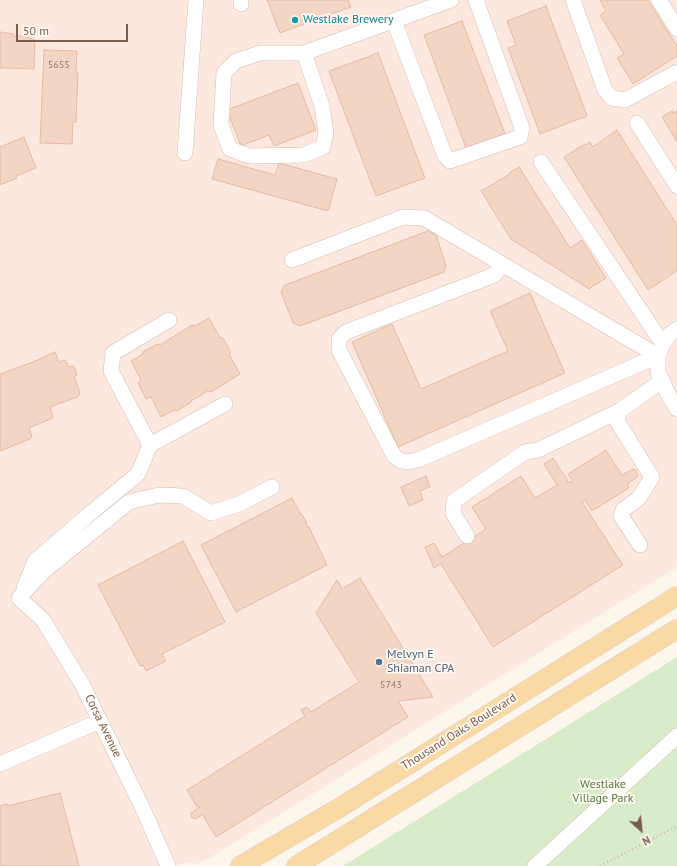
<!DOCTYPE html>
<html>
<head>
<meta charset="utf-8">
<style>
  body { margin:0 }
  #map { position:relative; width:677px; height:866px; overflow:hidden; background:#fdf6ec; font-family:"PT Sans",sans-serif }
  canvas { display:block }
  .north { position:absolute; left:621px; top:810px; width:40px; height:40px; -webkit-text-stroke:3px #fffaf3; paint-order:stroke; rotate:153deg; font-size:11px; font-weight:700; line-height:16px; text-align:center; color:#7a5c4d }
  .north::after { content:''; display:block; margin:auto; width:14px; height:18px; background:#7a5c4d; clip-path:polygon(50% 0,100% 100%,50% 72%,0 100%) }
  .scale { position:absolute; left:16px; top:24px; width:112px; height:18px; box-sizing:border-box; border:2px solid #7a5c4d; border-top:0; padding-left:5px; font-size:12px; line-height:14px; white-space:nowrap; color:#7a5c4d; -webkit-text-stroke:3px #fffaf3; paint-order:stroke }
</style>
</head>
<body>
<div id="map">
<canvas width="677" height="866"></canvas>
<div class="north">N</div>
<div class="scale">50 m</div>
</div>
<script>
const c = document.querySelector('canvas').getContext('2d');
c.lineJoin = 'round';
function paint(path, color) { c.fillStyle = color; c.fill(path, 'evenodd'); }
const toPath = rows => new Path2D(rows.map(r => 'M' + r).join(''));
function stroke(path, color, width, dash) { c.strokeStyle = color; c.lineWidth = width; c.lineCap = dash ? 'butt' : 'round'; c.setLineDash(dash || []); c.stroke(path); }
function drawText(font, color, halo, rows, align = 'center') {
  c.font = font + ' "PT Sans",sans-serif'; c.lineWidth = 3.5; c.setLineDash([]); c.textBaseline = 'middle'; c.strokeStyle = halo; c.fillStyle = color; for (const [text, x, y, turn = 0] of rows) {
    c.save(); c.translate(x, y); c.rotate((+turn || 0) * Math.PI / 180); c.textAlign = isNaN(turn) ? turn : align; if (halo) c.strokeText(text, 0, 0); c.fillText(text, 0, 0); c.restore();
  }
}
const commercial = toPath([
  [0,0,677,0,677,567,208,859,197,864,186,862,177,866,0,866]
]);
const green = toPath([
  [677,657,677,866,343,866]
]);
const building = toPath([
  [267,0,348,0,351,7,280,33,267,0],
  [600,0,648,0,677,46,677,56,633,84,617,58,624,54,600,15,606,11,600,0],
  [546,6,587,116,540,134,508,48,516,45,507,21,546,6],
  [462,21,505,134,466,148,424,35,462,21],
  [0,32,14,34,14,36,24,36,35,40,34,69,0,68,0,32],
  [44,50,77,51,76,73,78,73,76,122,73,122,72,144,40,143,44,50],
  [378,53,425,178,376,196,329,71,378,53],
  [298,83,316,130,274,146,269,135,241,146,227,110,298,83],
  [672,111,673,113,677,111,677,142,662,117,672,111],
  [617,130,677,225,677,271,648,290,564,157,585,144,586,145,590,142,593,147,617,130],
  [24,137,36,168,16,176,17,178,0,185,0,147,24,137],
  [218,159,275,175,279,163,337,179,328,211,212,179,218,159],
  [519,167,570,248,582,240,606,278,589,289,511,239,481,191,510,174,509,173,519,167],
  [428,231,436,235,446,265,444,272,300,326,293,323,281,292,285,285,428,231],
  [530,293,565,373,398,447,352,342,392,324,421,389,508,351,490,311,530,293],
  [209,318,220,338,223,338,231,352,229,354,240,374,211,392,208,391,191,401,190,403,177,411,174,410,161,417,151,397,146,399,138,383,141,380,131,361,143,354,144,351,158,344,160,345,192,325,195,326,209,318],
  [55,352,59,362,65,360,69,367,74,366,77,375,74,376,80,394,77,397,50,407,53,418,29,428,32,437,30,439,0,451,0,374,33,362,55,352],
  [606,450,622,475,633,469,636,470,638,475,636,478,627,484,629,488,592,511,585,500,582,502,623,565,493,647,441,564,434,568,425,547,434,543,442,557,486,529,472,507,521,476,535,498,557,485,544,464,553,458,568,481,567,481,568,483,570,481,571,483,573,481,568,474,606,450],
  [426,476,430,487,420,491,423,500,409,506,401,487,426,476],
  [292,498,302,516,303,516,307,523,306,524,308,527,309,527,327,565,236,612,201,545,292,498],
  [183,541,225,622,162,654,166,661,146,671,143,665,140,666,98,585,183,541],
  [360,578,433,697,398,701,408,717,216,837,204,817,205,816,204,814,195,819,191,817,191,813,200,807,199,806,197,807,187,790,305,716,301,710,307,707,311,712,359,682,316,613,337,580,342,589,360,578],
  [60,793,79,866,0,866,0,806,7,804,7,806,60,793]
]);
const path = toPath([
  [600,866,677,826]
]);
const minor = toPath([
  [573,0,605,90,612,98,625,100,677,72],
  [659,0,677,29],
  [241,4,241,0],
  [394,21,445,156,450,161,520,137,522,128,476,0],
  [304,53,322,106,326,133,323,147,304,155,249,156,230,149,221,125,224,73,236,61,260,53,304,53,451,0],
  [637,123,677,186],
  [185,153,196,0],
  [541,162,663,344],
  [292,260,403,217,424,218,658,356],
  [503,265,494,275,346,332,339,339,339,350,394,456,401,461,409,462,420,459,658,356],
  [677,329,670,334,663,344,658,356,658,372,670,398,677,409],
  [150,445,111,371,113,353,169,320],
  [467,536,453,513,454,501,525,452,538,450,619,411],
  [640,545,621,516,623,510,639,498,652,477,617,421,619,411,662,381],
  [24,588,35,561,87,516,138,474,150,445,225,404],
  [19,598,43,620,82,684,143,809,168,866],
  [19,598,44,571,129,502,159,495,183,496,211,513,239,504,272,487],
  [0,764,100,721],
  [535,866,677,736]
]);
const major = toPath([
  [240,866,339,808,677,596],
  [296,866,677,629]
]);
const markers = [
  [295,20,4,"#0f9aa8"],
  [379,662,4,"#5c6f8a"]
];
const numberNames = [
  ["5655",59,65],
  ["5743",391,685]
];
const cultureNames = [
  ["Westlake Brewery",303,20]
];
const serviceNames = [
  ["Melvyn E",387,655],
  ["Shiaman CPA",387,669]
];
const streetNames = [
  ["Corsa Avenue",103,726,64],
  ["Thousand Oaks Boulevard",459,732,-32]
];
const parkNames = [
  ["Westlake",603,785],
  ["Village Park",603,799]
];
paint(commercial, '#fde8e0');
paint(green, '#d8ecc9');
paint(building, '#f3d5c3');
stroke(building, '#e6bba3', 1);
stroke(minor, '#d1beb0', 16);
stroke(major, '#dad1cd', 20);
stroke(path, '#d9b8a5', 2.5, [1, 3]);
stroke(minor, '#fff', 15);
stroke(major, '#fbd9a5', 19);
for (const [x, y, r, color] of markers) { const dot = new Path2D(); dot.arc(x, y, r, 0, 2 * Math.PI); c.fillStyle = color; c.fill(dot); stroke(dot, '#fffaf3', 1.5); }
drawText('10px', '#987a6a', null, numberNames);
drawText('12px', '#0d838f', '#fffaf3', cultureNames, 'left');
drawText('12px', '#4e5e75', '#fffaf3', serviceNames, 'left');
drawText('12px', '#7a5c4d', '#fffaf3', streetNames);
drawText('12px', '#537a41', '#fffaf3', parkNames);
</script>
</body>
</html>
